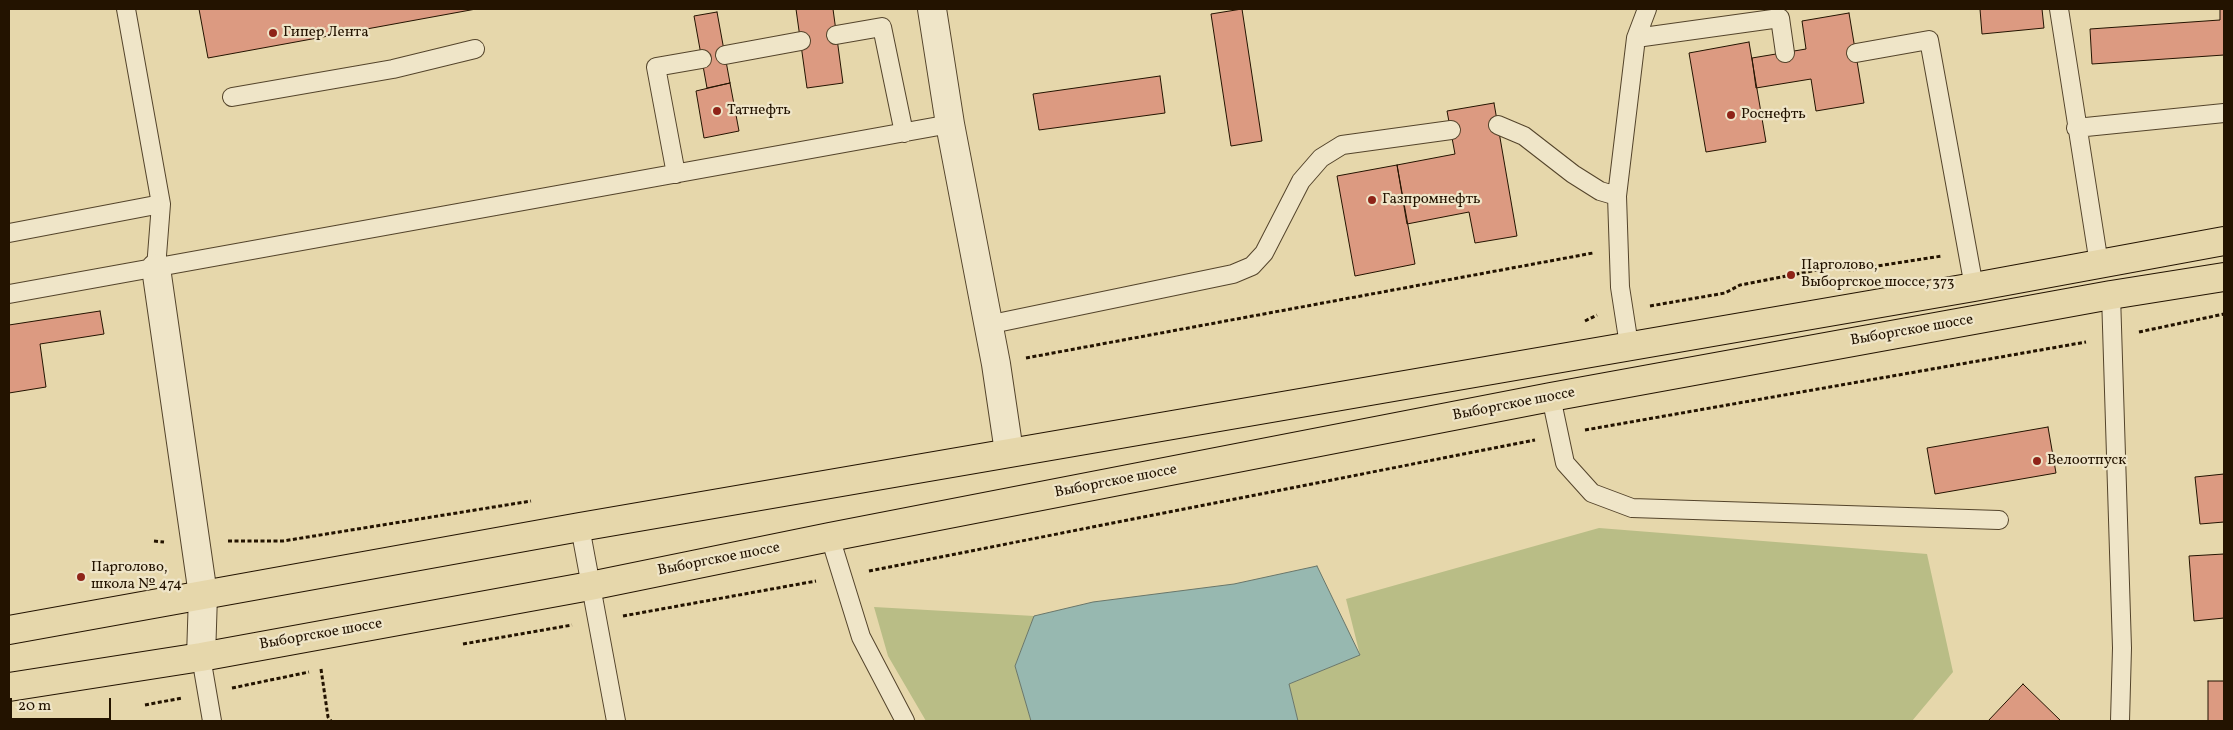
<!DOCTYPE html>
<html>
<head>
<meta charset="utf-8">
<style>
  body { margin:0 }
  #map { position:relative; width:2233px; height:730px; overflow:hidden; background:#e6d7ab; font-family:Vollkorn,serif }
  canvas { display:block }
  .frame { position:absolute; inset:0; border:10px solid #231300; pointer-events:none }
  .scale { position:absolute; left:10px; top:698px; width:101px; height:22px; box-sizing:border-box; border:2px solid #231300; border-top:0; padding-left:6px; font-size:15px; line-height:18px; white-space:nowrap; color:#231300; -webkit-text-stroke:4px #efe5c8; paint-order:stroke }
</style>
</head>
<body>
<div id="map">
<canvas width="2233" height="730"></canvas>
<div class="frame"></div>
<div class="scale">20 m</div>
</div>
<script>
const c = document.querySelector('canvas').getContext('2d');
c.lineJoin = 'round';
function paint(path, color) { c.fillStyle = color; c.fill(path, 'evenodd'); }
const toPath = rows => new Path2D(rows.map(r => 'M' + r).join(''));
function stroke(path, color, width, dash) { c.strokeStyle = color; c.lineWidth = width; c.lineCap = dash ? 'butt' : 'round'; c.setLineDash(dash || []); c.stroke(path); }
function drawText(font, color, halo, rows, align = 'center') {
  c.font = font + ' Vollkorn,serif'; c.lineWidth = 4.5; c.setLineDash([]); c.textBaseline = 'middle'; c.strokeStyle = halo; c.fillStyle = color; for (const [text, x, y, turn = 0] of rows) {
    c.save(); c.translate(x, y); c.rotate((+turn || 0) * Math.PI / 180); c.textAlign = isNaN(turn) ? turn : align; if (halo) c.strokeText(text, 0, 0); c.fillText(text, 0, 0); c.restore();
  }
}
const green = toPath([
  [1599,528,1927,554,1953,672,1912,721,1298,721,1289,684,1360,655,1346,599],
  [874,607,1034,616,1015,666,1031,721,926,721,888,656]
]);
const water = toPath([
  [1317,566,1360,655,1289,684,1298,721,1031,721,1015,666,1034,616,1093,602,1234,584,1317,566]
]);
const building = toPath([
  [199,9,476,9,208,58,199,9],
  [796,9,833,9,843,83,807,88,796,9],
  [1242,9,1262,141,1231,146,1211,14,1242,9],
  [1980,9,2042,9,2044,28,1982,34,1980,9],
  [2220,9,2224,9,2224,55,2092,64,2090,29,2220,20,2220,9],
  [717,12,730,83,707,88,694,16,717,12],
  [1849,13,1864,103,1816,111,1811,79,1756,88,1752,58,1806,49,1802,21,1849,13],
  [1749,42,1766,142,1706,152,1689,53,1749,42],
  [1160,76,1165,113,1039,130,1033,94,1160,76],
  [730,83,739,131,704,138,696,91,730,83],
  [1494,103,1517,236,1475,243,1469,212,1407,224,1397,165,1455,154,1447,111,1494,103],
  [1397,165,1415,264,1355,276,1337,176,1397,165],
  [100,311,104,334,40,344,46,387,9,393,9,325,100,311],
  [2048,427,2056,473,1935,494,1927,448,2048,427],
  [2224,474,2224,522,2200,524,2195,477,2224,474],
  [2224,554,2224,618,2194,621,2189,556,2224,554],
  [2208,681,2224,681,2224,721,2208,721,2208,681],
  [2023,684,2061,721,1988,721,2023,684]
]);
const path = toPath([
  [1650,306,1725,293,1740,285,1833,267,1851,270,1942,256],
  [1585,321,1597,315],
  [2139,332,2224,314],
  [1026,358,1593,253],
  [1585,430,2086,342],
  [154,541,164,542],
  [228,541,283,541,531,501],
  [869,571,1535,440],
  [623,616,816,581],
  [463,644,572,625],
  [321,669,328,717,331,721],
  [232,688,309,672],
  [145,705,182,698]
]);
const service = toPath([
  [126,9,161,204,156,268],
  [2059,9,2099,264],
  [836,35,882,27,904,133],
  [1636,38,1780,18,1785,53],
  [1856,53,1929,40,1974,287],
  [725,55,801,41],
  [232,97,393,69,475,49],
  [1498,125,1524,136,1573,174,1600,191,1617,196],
  [2076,128,2224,113],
  [676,174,656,67,702,59],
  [9,233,161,204],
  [9,294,950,124],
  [2111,295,2122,648,2120,721],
  [987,325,1233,274,1252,266,1264,253,1301,181,1321,158,1342,145,1451,130],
  [1629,345,1620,287,1617,196,1636,38,1647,9],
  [1551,397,1565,463,1592,493,1632,508,1999,520],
  [580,527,616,721],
  [830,537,861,637,905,721],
  [201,657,212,721]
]);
const minor = toPath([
  [932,9,950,124,996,364,1009,452],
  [156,268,203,595,201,657]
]);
const primary = toPath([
  [9,630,580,527,1974,287,2224,241],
  [9,687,201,657,590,586,830,537,1551,397,2111,295,2224,277]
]);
const markers = [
  [273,33,5,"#8f2418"],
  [717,111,5,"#8f2418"],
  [1731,115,5,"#8f2418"],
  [1372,200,5,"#8f2418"],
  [1791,275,5,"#8f2418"],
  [2037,461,5,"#8f2418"],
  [81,577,5,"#8f2418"]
];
const poiNames = [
  ["Гипер Лента",283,33],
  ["Татнефть",727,111],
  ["Роснефть",1741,115],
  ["Газпромнефть",1382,200],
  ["Парголово,",1801,266],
  ["Выборгское шоссе, 373",1801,283],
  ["Велоотпуск",2047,461],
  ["Парголово,",91,568],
  ["школа № 474",91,585]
];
const streetNames = [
  ["Выборгское шоссе",1912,331,-10],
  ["Выборгское шоссе",1514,405,-11],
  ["Выборгское шоссе",1116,482,-11],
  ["Выборгское шоссе",719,560,-11],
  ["Выборгское шоссе",321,635,-10]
];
paint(green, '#b9bd86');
paint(water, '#97b8b0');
stroke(water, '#69766a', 1);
paint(building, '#dc9a81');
stroke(building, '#231300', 1);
stroke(service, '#54442b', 20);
stroke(minor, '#54442b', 30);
stroke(primary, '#231300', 30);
stroke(path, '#231300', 3, [4, 2.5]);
stroke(service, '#efe5c8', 18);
stroke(minor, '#efe5c8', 28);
stroke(primary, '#e6d7ab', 28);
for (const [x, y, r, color] of markers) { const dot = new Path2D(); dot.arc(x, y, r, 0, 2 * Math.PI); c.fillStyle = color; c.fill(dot); stroke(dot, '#efe5c8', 2); }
drawText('15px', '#231300', '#efe5c8', poiNames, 'left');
drawText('15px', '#231300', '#efe5c8', streetNames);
</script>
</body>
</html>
